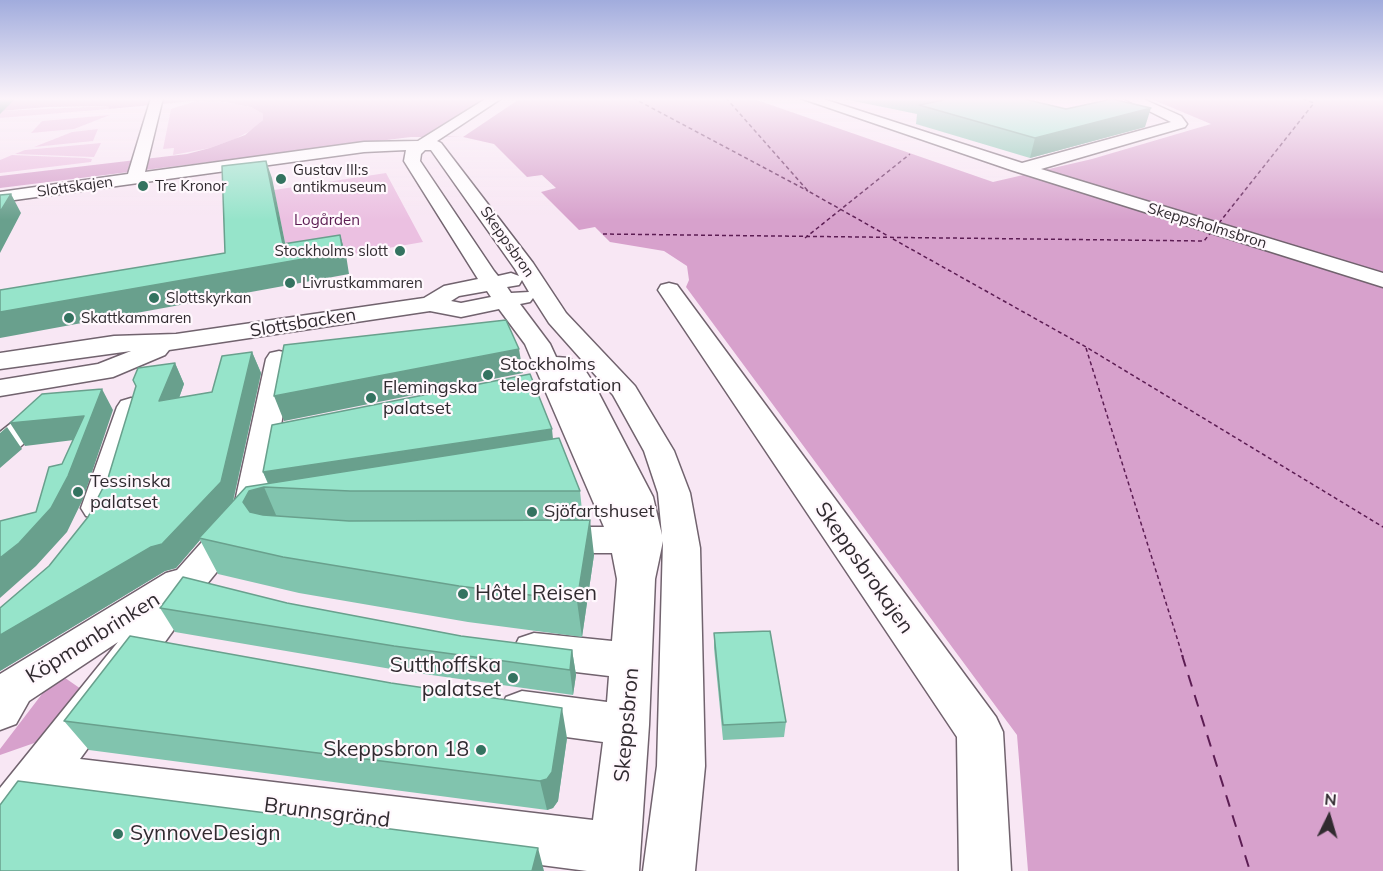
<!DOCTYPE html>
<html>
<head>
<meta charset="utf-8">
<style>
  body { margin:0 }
  #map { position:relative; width:1383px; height:871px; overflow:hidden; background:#f8e7f4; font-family:Mulish,sans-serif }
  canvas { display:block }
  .north { position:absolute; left:1299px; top:787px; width:60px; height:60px; -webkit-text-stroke:4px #fff8fd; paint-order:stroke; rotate:5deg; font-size:16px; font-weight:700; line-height:24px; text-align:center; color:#312b30 }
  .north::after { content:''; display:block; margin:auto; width:21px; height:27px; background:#312b30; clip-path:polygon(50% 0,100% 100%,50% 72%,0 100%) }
</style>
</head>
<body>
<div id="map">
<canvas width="1383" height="871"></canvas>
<div class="north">N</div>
</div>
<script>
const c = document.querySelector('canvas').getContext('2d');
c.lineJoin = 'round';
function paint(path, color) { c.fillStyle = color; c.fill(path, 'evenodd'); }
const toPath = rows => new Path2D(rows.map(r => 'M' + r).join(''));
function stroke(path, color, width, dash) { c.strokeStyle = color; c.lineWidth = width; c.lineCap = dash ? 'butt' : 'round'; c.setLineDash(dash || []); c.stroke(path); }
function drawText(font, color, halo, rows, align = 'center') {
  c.font = font + ' Mulish,sans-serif'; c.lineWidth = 4.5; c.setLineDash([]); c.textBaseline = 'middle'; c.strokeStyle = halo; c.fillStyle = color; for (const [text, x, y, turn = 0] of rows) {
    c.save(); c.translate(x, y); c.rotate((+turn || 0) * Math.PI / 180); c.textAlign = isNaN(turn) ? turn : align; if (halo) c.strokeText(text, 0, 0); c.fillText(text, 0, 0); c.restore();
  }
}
const green = toPath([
  [196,101,224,102,251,107,263,114,263,120,254,129,235,139,210,148,173,155,174,148,163,149,171,109],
  [108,106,109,109,0,118,0,111],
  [110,115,74,129,31,133,42,121],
  [98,129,93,141,34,147,72,132],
  [101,143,94,157,15,154,25,150],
  [12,155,85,158,92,159,91,162,0,173,0,160],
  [386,173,423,242,290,265,274,190]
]);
const water = toPath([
  [1,98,751,98,993,182,1092,159,1211,124,1149,98,1383,98,1383,871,1028,871,1017,735,686,287,689,280,687,266,664,251,610,242,595,227,579,230,541,192,556,188,542,175,527,177,494,144,463,137,411,137,0,188,0,176,187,154,210,148,245,135,263,120,263,114,251,107,224,102,194,101,109,109,108,106,47,107,0,111],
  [58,673,81,689,40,741,0,755,0,749]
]);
const pier = toPath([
  [486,98,521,98,463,137,424,136]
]);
const ferryFar1 = toPath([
  [633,98,808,191],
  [726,98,808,191,888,236],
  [1219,223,1314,103,1301,98],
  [603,234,1204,241,1212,231],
  [805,238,910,154],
  [893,239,1086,347,1383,527],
  [1086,348,1183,657]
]);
const ferry = toPath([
  [1182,655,1250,871]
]);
const minor = toPath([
  [151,98,163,98,145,172,364,142,418,141,487,98,502,98,437,141,441,143,533,263,566,313,635,386,674,451,690,493,700,548,705,766,695,871,643,871,657,766,663,541,655,579,649,725,639,871,587,871,50,801,18,846,0,853,0,788,118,642,29,701,16,724,0,730,0,674,166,573,177,570,234,506,266,359,270,353,279,351,288,353,292,359,267,510,207,584,80,759,593,820,603,742,522,731,506,725,500,711,506,697,522,691,607,702,609,676,534,667,519,662,513,650,519,638,534,633,612,641,617,579,612,553,552,553,539,549,534,540,539,531,552,527,604,527,525,344,499,309,461,317,430,311,169,350,165,355,113,377,0,396,0,380,98,364,131,351,0,369,0,353,114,336,176,334,424,298,444,286,478,279,404,161,406,150,364,152,0,202,0,192,128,174,151,98],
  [425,150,431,150,515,269,519,276,511,273,498,276,494,271,420,161,421,154,425,150],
  [522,280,529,292,511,293,507,287,519,285,522,280],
  [487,291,491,297,461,303,451,301,459,296,487,291],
  [533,298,549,323,613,395,644,451,658,493,662,535,653,497,594,384,585,370,569,358,556,357,550,344,520,304,530,302,533,298],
  [800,98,820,98,1022,163,1171,122,1123,98,1141,98,1181,116,1187,124,1185,127,1041,169,1383,273,1383,287,1011,170,800,98],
  [669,283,677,285,996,717,1003,732,1011,871,959,871,957,737,658,290,661,285,669,283],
  [131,398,141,401,145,407,115,508,110,516,98,519,86,516,81,508,117,407,121,401,131,398],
  [39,406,49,409,53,415,49,421,11,455,0,457,0,432,29,409,39,406]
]);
const wall = toPath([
  [839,98,1020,98,1145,127,1030,158,916,124,917,114],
  [252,352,261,373,233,502,268,484,263,472,553,439,580,491,583,520,594,555,582,637,468,622,299,593,218,574,200,540,176,568,165,571,0,671,0,608,49,566,88,517,175,363,184,384,179,398,212,392],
  [287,603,461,636,572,650,576,675,573,695,403,671,175,632,160,608],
  [714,633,786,722,784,737,723,740,714,648],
  [64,721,567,738,558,801,553,808,547,810,89,750]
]);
const shadedWall = toPath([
  [0,98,16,98,0,114],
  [1151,108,1145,127,1030,158,1035,138],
  [266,161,272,178,289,262,340,235,346,255,349,274,0,338,0,312,283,244],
  [11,194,21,213,0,253,0,212],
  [519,349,523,373,284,421,274,396],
  [252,352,261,373,232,505,199,538,200,540,176,568,165,571,0,671,0,635],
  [175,363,184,384,170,423,159,401],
  [102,389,113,410,83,499,67,532,36,566,0,598,0,558,19,543,82,439,25,446,10,423],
  [7,427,22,449,0,468,0,433],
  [552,429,554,449,270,487,263,472],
  [264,487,279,522,259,537,243,502,249,491],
  [590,520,594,555,582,637,577,601],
  [572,650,576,675,573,695,570,670],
  [562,708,567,738,558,801,553,808,547,810,540,781],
  [538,848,544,871,532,871]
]);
const building = toPath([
  [938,98,1020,98,1066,109,1112,99,1151,108,1035,138,919,105,944,100,938,98],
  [266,161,283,244,340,235,343,252,0,312,0,290,225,253,222,166,266,161],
  [11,194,0,212,0,195,11,194],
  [506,320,519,349,274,396,284,345,506,320],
  [252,352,221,482,162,544,151,547,0,635,0,608,49,566,88,517,108,478,136,386,133,380,138,368,175,363,159,401,212,392,222,356,252,352],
  [530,374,552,429,263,472,272,425,530,374],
  [102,389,68,476,51,508,19,543,0,558,0,521,36,512,49,467,62,464,84,416,10,423,42,394,102,389],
  [559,438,580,491,350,491,264,487,249,491,243,502,250,512,263,515,349,521,590,520,577,601,459,586,283,557,199,538,246,487,559,438],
  [183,577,287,603,461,636,572,650,570,670,394,646,160,608,183,577],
  [770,631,786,722,723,725,714,633,770,631],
  [130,636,391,683,562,708,552,772,547,779,540,781,64,721,130,636],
  [18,781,538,848,532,871,0,871,0,805,18,781]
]);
const markers = [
  [281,179,6,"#347360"],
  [143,186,6,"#347360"],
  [400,251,6,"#347360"],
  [290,283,6,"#347360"],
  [154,298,6,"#347360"],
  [69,318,6,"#347360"],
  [488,375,6,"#347360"],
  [371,398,6,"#347360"],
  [78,492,6,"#347360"],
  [532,512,6,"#347360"],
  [463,594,6,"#347360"],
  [513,678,6,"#347360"],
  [481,750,6,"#347360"],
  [118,834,6,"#347360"]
];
const farPoinames = [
  ["Gustav III:s",293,170],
  ["antikmuseum",293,187],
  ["Tre Kronor",155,186],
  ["Stockholms slott",388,251,"right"],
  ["Livrustkammaren",302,283],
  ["Slottskyrkan",166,298],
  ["Skattkammaren",81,318]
];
const farStreetnames = [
  ["Slottskajen",75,187,-8],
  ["Skeppsholmsbron",1207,226,17],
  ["Skeppsbron",507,242,55]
];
const farParknames = [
  ["Logården",327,220]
];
const streetNames = [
  ["Slottsbacken",303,323,-9]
];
const poiNames = [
  ["Stockholms",500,365],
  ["telegrafstation",500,386],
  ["Flemingska",383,388],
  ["palatset",383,409],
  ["Tessinska",90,482],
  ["palatset",90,503],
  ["Sjöfartshuset",544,512]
];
const nearStreetnames = [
  ["Skeppsbrokajen",864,568,55],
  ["Köpmanbrinken",93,638,-32],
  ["Skeppsbron",627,725,-85],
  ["Brunnsgränd",327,813,7]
];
const nearPoinames = [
  ["Hôtel Reisen",475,594],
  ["Sutthoffska",501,666,"right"],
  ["palatset",501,690,"right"],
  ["Skeppsbron 18",469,750,"right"],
  ["SynnoveDesign",130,834]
];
paint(green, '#ebc0e1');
paint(water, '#d7a1cc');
paint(pier, '#f8e7f4');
stroke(ferryFar1, '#5c1d53', 1.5, [4, 3]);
stroke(ferry, '#5c1d53', 2, [12, 9]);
stroke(minor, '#71636e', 3);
paint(minor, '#fff');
paint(wall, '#81c4ae');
paint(shadedWall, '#69a08d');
paint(building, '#96e4ca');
stroke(building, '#69a08d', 1.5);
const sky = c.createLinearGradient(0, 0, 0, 220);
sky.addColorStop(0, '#a1acdd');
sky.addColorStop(0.45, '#fcf4fa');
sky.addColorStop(1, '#fcf4fa00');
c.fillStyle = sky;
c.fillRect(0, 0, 1383, 220);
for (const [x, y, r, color] of markers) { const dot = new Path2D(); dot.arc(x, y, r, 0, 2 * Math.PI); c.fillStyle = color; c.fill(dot); stroke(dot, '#fff8fd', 2); }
drawText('15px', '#312b30', '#fff8fd', farPoinames, 'left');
drawText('15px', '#312b30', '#fff8fd', farStreetnames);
drawText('15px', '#5b1c52', '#fff8fd', farParknames);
drawText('18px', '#312b30', '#fff8fd', streetNames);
drawText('18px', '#312b30', '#fff8fd', poiNames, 'left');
drawText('21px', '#312b30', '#fff8fd', nearStreetnames);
drawText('21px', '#312b30', '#fff8fd', nearPoinames, 'left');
</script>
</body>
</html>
